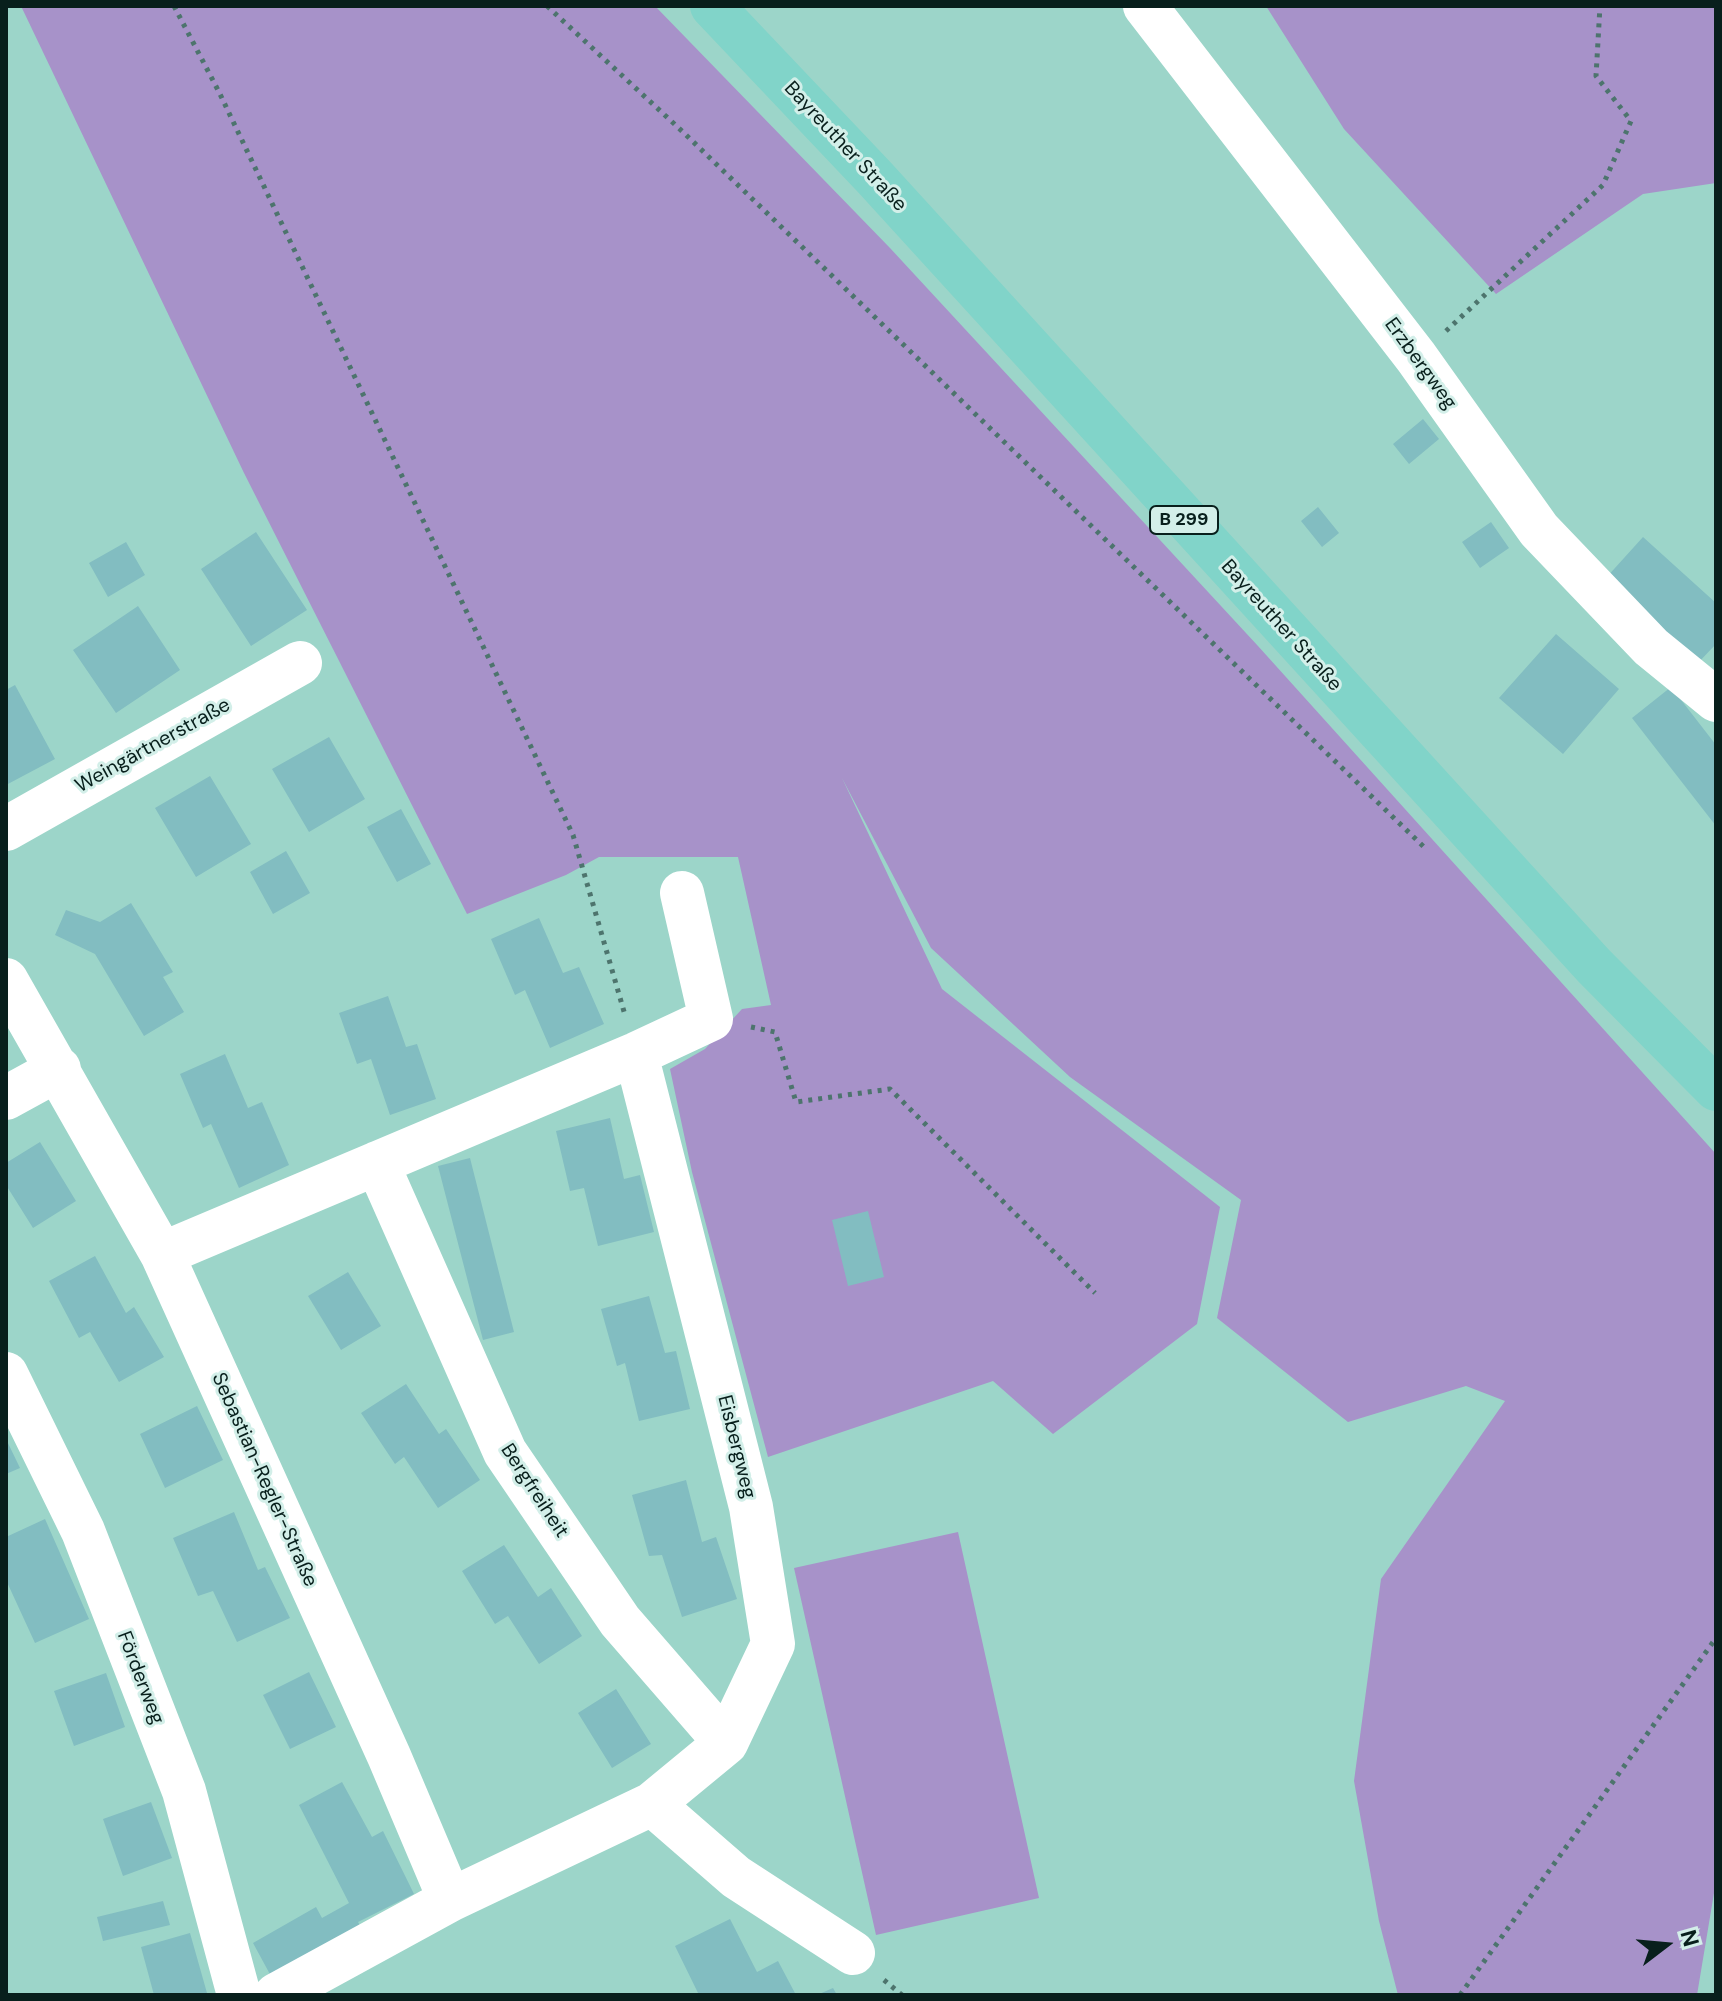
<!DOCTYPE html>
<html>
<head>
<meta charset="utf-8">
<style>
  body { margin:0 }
  #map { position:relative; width:1722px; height:2001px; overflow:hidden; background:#9cd5c9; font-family:"DM Sans",sans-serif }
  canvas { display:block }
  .frame { position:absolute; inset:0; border:8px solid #081f1c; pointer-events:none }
  .north { position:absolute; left:1626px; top:1905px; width:80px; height:80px; -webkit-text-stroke:6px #d3efe9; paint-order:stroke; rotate:74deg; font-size:22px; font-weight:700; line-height:32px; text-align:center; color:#081f1c }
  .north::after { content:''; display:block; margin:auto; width:28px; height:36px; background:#081f1c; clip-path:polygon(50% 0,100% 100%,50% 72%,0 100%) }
</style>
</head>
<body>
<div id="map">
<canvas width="1722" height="2001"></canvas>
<div class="frame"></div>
<div class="north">N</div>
</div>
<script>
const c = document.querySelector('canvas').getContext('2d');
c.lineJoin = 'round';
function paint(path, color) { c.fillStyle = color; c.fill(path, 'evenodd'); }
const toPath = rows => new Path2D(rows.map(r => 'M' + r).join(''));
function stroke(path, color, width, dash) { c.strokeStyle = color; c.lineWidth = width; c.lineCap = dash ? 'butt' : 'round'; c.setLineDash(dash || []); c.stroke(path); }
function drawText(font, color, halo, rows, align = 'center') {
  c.font = font + ' "DM Sans",sans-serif'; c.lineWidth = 6; c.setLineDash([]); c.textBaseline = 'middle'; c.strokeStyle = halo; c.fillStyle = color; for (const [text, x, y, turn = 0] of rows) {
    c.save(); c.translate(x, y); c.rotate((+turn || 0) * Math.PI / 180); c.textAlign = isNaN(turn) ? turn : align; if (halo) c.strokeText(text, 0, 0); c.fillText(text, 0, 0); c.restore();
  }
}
const green = toPath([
  [21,6,655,6,890,248,1258,646,1716,1154,1716,1881,1697,1995,1398,1995,1379,1921,1354,1781,1381,1579,1505,1401,1466,1386,1348,1422,1217,1318,1241,1200,1070,1077,931,948,842,778,942,989,1220,1207,1197,1324,1053,1434,993,1381,768,1457,692,1172,670,1069,705,1049,742,1009,771,1005,738,857,599,857,566,875,467,914,244,473],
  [1266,6,1716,6,1716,183,1643,194,1496,294,1344,129],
  [958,1532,1039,1898,876,1935,794,1568]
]);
const building = toPath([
  [1423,419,1439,439,1409,464,1393,444],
  [1318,507,1339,533,1322,547,1301,521],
  [1491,522,1509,548,1480,568,1462,542],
  [256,532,307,610,251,646,201,569],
  [1643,537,1716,603,1716,644,1697,664,1605,579],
  [126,542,145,575,108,597,89,563],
  [138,606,180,670,116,713,73,650],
  [1556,634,1619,689,1563,754,1499,698],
  [15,685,55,759,6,785,6,690],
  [1671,687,1716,745,1716,826,1632,718],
  [329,737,365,799,309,832,272,769],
  [210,776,251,844,196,877,155,808],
  [401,809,431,864,397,882,367,827],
  [286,851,310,893,273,914,250,872],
  [131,903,173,972,163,977,184,1012,144,1036,95,954,55,935,66,910,100,922],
  [539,918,563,973,579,967,604,1024,550,1048,525,990,515,995,491,939],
  [388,996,406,1047,417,1044,436,1099,390,1115,371,1059,357,1064,339,1013],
  [225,1054,248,1108,262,1102,289,1165,239,1188,211,1124,203,1128,180,1074],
  [610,1118,624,1179,640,1175,654,1232,598,1246,584,1188,570,1191,556,1131],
  [40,1142,76,1201,33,1228,6,1185,6,1163],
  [470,1158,514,1332,483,1340,438,1166],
  [868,1211,884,1277,848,1286,832,1220],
  [95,1256,126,1313,134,1307,164,1357,119,1382,90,1332,79,1338,49,1281],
  [348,1272,381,1326,341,1350,308,1296],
  [649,1296,665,1353,676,1351,690,1409,639,1421,625,1363,617,1366,601,1309],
  [406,1384,439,1434,446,1429,480,1480,438,1508,404,1457,395,1464,361,1413],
  [197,1406,223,1460,165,1488,140,1434],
  [6,1439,20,1468,6,1474],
  [686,1480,702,1542,716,1537,737,1599,682,1617,662,1555,649,1556,632,1495],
  [234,1512,258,1570,265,1567,290,1618,237,1642,213,1591,198,1596,173,1538],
  [45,1519,89,1619,35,1643,6,1580,6,1537],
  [504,1545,538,1597,551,1588,582,1636,539,1664,508,1616,495,1624,462,1571],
  [309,1672,336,1727,290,1749,263,1695],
  [106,1673,125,1727,74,1746,54,1691],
  [616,1689,651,1744,612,1768,578,1713],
  [342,1782,372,1837,383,1831,414,1894,358,1922,367,1938,278,1989,253,1943,316,1907,322,1918,349,1903,299,1805],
  [151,1802,172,1858,123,1876,103,1819],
  [163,1901,170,1925,103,1941,97,1917],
  [730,1919,757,1972,778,1961,796,1995,699,1995,675,1946],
  [190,1933,207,1993,154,1995,141,1947],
  [833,1988,837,1995,817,1995]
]);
const path = toPath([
  [174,6,219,92,573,835,625,1015],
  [547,6,683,132,1424,847],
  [1446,331,1603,185,1631,121,1596,76,1600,6],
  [751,1027,775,1032,796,1102,890,1089,1095,1293],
  [884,1980,902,1995],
  [1460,1995,1716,1638]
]);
const minor = toPath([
  [1145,6,1416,357,1539,530,1651,647,1716,700],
  [6,829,300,663],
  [6,980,162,1254,389,1756,450,1900],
  [6,1098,59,1069],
  [377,1163,505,1452,620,1621,726,1743],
  [162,1254,636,1054,711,1019,682,893],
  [6,1374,83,1531,184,1791,239,1995],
  [652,1804,736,1877,853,1953],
  [276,1995,450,1900,652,1804,726,1743,773,1644,751,1507,636,1054]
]);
const major = toPath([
  [712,6,875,178,1594,966,1716,1089]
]);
const shields = [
  [1184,520,68]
];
const shieldNames = [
  ["B 299",1184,520]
];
const streetNames = [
  ["Bayreuther Straße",845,147,47],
  ["Erzbergweg",1420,364,54],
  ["Bayreuther Straße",1281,626,48],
  ["Weingärtnerstraße",153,746,-29],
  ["Eisbergweg",736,1447,76],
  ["Sebastian-Regler-Straße",264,1480,66],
  ["Bergfreiheit",534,1491,57],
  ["Förderweg",140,1678,69]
];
paint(green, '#a792c9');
paint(building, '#82bdc1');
stroke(path, '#4d746d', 5, [4, 6]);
stroke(minor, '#fff', 44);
stroke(major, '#81d4c9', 44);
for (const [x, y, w] of shields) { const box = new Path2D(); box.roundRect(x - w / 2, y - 14, w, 28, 6); c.fillStyle = '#d3efe9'; c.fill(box); stroke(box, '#081f1c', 2); }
drawText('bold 18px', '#081f1c', null, shieldNames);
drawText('20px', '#081f1c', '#d3efe9', streetNames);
</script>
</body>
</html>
